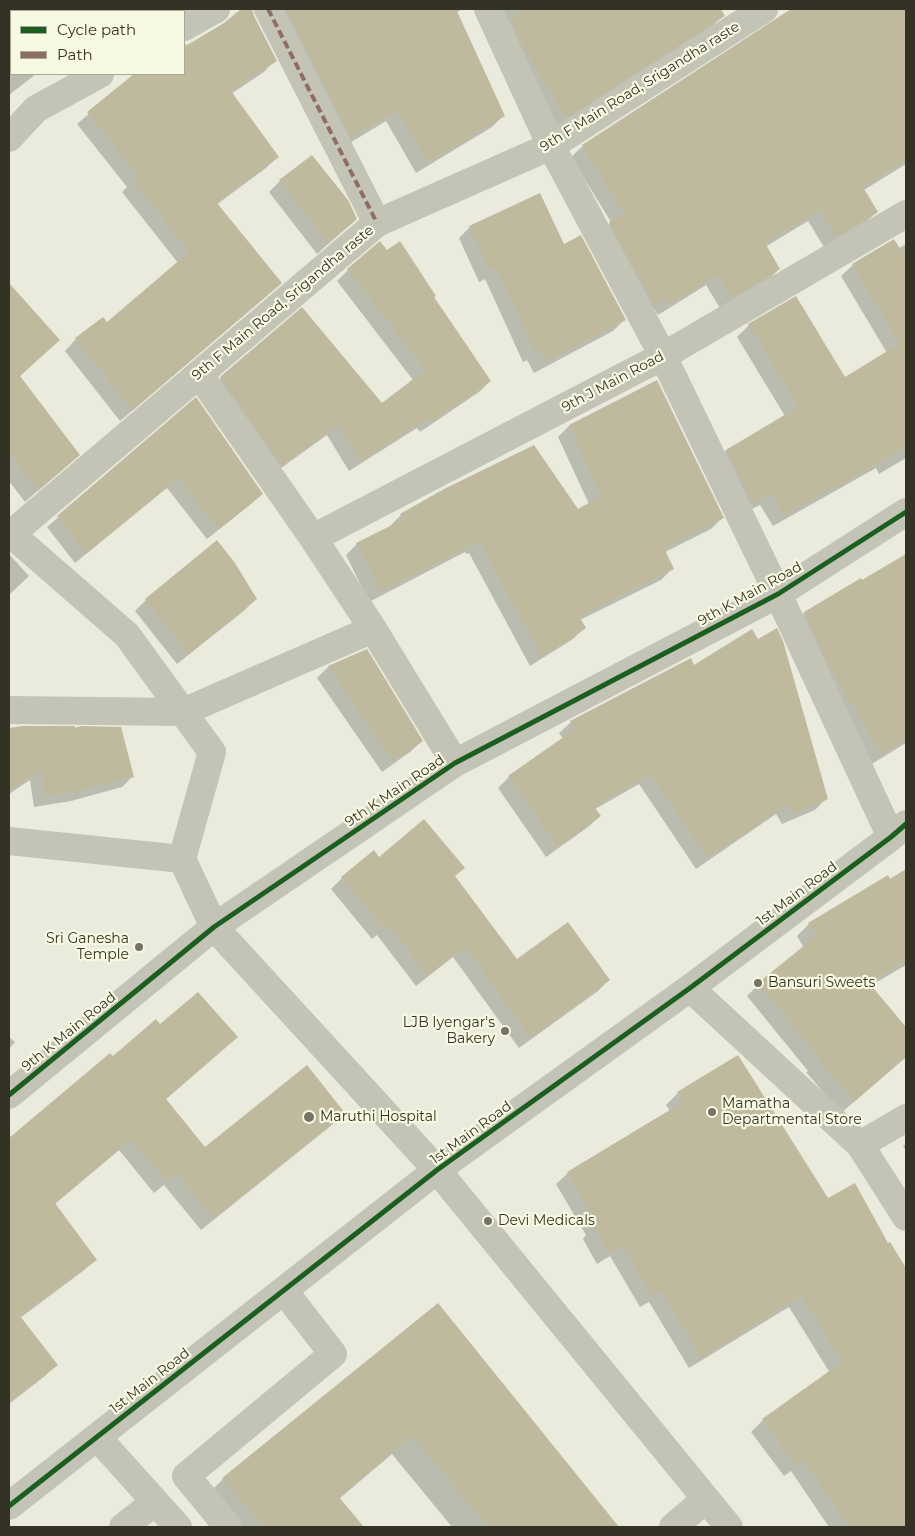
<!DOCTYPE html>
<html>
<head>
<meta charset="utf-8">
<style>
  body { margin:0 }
  #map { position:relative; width:915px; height:1536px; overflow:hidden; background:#eaebdd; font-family:Montserrat,sans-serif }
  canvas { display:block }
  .frame { position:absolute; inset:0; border:10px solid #343225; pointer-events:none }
  .legend { position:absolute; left:10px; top:10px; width:175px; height:65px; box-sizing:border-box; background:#f7f9e3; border:1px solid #a9a997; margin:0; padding:6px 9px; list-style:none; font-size:15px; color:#343225 }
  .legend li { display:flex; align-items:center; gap:10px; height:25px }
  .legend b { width:25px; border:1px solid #a9a997 }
</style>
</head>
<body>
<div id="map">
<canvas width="915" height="1536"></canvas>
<div class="frame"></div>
<ul class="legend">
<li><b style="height:6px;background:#1b5e20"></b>Cycle path</li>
<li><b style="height:6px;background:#8d6e63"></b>Path</li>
</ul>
</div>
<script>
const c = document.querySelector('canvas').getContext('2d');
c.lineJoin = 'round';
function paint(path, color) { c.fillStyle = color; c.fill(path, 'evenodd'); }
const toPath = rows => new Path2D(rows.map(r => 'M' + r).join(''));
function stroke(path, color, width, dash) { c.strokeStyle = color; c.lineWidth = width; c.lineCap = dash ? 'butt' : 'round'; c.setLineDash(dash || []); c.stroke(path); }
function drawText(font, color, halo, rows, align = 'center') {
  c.font = font + ' Montserrat,sans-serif'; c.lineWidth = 4.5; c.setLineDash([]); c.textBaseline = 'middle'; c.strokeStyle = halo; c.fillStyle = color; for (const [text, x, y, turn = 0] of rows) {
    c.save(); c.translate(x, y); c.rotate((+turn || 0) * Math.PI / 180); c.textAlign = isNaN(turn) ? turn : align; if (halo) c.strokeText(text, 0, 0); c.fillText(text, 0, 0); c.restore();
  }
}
const shadow = toPath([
  [14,9,85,9,86,11,15,11],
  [243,9,251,9,253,16,275,60,264,72,231,94,277,157,266,168,216,205,281,283,120,421,65,351,76,339,107,324,178,263,122,192,127,187,77,124,127,81,131,86,147,74,184,74,184,46,186,44,188,46,224,24],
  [266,9,463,9,457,12,504,115,492,127,416,173,386,121,340,149],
  [487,9,719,9,723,15,712,27,554,128],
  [793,9,906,9,906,164,864,190,877,212,865,223,824,247,808,221,765,247,779,269,767,281,720,308,706,285,658,315,654,309,642,316,598,234,611,222,571,157,583,146],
  [11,16,11,74,36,74,9,95,9,18],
  [280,181,356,219,317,254,269,192],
  [470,227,563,246,624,320,613,331,534,373,527,360,523,362,485,279,479,282,459,238],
  [906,244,906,458,879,474,876,468,773,526,760,505,740,515,715,462,726,450,785,416,737,337,749,325,796,298,845,378,887,353,841,276,853,265,899,248],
  [348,270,433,298,490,381,479,392,420,432,417,428,349,471,327,435,270,476,210,389,221,378,382,405,413,380,337,281],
  [9,285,58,340,19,377,78,455,25,502,9,481],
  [657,382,722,518,711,529,665,552,673,568,661,580,580,620,584,628,573,639,530,666,469,553,467,554,465,552,369,602,346,555,357,544,391,527,390,526,401,515,578,510,589,504,558,437,569,426],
  [196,399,262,493,251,504,207,539,167,488,75,563,47,527],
  [9,554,29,576,9,595],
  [906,555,906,743,870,765,793,624,804,613,860,579,862,582],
  [256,598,245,610,177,664,135,611,146,600],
  [758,641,826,799,815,810,782,824,776,814,696,869,639,784,595,809,600,816,588,827,546,857,498,788,509,777,563,739,559,733,571,722,694,667],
  [366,650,422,741,410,752,382,772,317,678,328,667],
  [22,727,133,776,122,787,71,801,34,807,30,780,9,794,9,729],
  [379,859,454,877,516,961,609,980,598,991,519,1048,453,957,416,986,377,935,372,939,331,889,342,878],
  [906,870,906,965,870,986,906,1029,906,1057,841,1113,806,1072,808,1071,747,996,759,984,804,948,797,936,809,924],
  [160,1026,236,1037,165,1100,205,1149,344,1113,332,1125,201,1230,164,1185,154,1193,119,1150,55,1204,95,1260,83,1271,20,1318,56,1364,45,1376,9,1404,9,1140,110,1055,113,1058],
  [9,1037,15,1042,9,1049],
  [737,1057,828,1200,888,1245,890,1243,906,1270,906,1527,829,1527,791,1471,784,1476,751,1432,763,1420,830,1373,789,1307,689,1368,649,1302,640,1307,610,1256,597,1264,583,1239,586,1235,556,1184,568,1173,670,1111,666,1105,678,1093],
  [906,1143,906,1151,903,1146],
  [437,1305,610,1518,600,1527,452,1527,392,1454,339,1499,362,1527,227,1527,204,1498,223,1479]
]);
const building = toPath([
  [241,9,252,9,254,16,277,61,231,91,279,157,217,203,282,283,132,411,75,338,103,317,107,322,189,252,132,180,138,176,87,112,134,74,184,74,184,47,224,23],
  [285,9,456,9,505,116,428,162,397,111,351,138],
  [526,9,721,9,725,16,566,118,522,46,510,19],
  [791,9,906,9,906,160,863,187,878,212,836,237,820,210,765,243,780,269,732,298,718,275,670,304,666,298,654,305,609,222,624,214,582,145],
  [312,155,348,200,357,219,328,244,279,180],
  [540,193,564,244,581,235,626,320,545,363,538,350,535,352,496,268,490,271,469,226],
  [894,239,906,259,906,446,837,488,835,486,784,516,772,494,752,504,726,450,798,407,748,324,796,296,845,377,899,344,852,264],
  [380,241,387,250,400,241,436,296,434,297,491,381,432,422,429,418,360,461,338,425,282,466,220,377,302,307,382,403,425,370,347,269],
  [9,283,60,340,20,376,80,455,38,491,9,453],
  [657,380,724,518,664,548,674,569,579,616,586,628,565,643,541,656,480,543,478,544,477,542,380,591,356,543,404,519,400,514,444,489,534,445,578,509,601,496,569,425],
  [196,397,263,494,218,530,178,478,86,554,57,516],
  [217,540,235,563,257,599,189,654,145,599],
  [906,554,906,740,882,755,830,669,804,612,861,578,862,580],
  [777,628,783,641,828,799,794,814,787,804,708,858,650,774,594,806,601,816,558,847,508,776,575,729,570,721,691,658,694,665,752,629,758,639],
  [367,649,423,741,393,762,328,666],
  [22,726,75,726,75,728,81,726,121,727,134,777,83,790,45,797,41,770,9,791,9,728],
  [424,819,465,868,455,876,517,959,568,922,610,980,530,1038,465,947,427,976,389,925,384,929,341,877,374,850,379,857],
  [906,869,906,961,869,983,906,1027,906,1057,854,1102,818,1059,819,1058,758,983,816,936,808,923,888,875,890,879],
  [198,992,238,1037,166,1099,205,1147,307,1065,345,1113,214,1219,177,1174,167,1182,131,1140,55,1203,97,1260,20,1316,58,1365,9,1403,9,1138,110,1053,113,1056,156,1019,160,1024],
  [738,1055,828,1198,855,1183,888,1243,890,1242,906,1268,906,1527,849,1527,803,1460,796,1466,762,1419,842,1362,801,1296,701,1358,661,1291,652,1296,622,1246,609,1254,593,1226,597,1224,567,1172,683,1102,677,1092],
  [438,1303,619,1527,488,1527,412,1436,339,1497,364,1527,263,1527,222,1478]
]);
const minor = toPath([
  [268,9,377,223],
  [488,9,551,146,663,356,778,594,891,837],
  [184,27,216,9],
  [9,138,36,109,100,74],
  [199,374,313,538,373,629,455,763],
  [9,530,11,534,127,635,212,752,182,859],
  [11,534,377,223,551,146,764,9],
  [313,538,663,356,906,214],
  [9,710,183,712,373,629],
  [9,841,182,859,214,927,437,1170,729,1527],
  [690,988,860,1145,906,1217],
  [9,1095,214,927,455,763,778,594,906,512],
  [860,1145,906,1118],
  [97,1437,178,1527],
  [9,1506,437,1170,690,988,891,837,906,824],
  [123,1527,155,1502],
  [228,1527,186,1476,333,1354,284,1291],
  [673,1527,706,1499]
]);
const quiet = toPath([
  [268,9,377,223]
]);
const cycleway = toPath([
  [9,1095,214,927,455,763,778,594,906,512],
  [9,1506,437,1170,690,988,891,837,906,824]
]);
const markers = [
  [139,947,5,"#747365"],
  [758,983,5,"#747365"],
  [505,1031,5,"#747365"],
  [712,1112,5,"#747365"],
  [309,1117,6,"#747365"],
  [488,1221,5,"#747365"]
];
const streetNames = [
  ["9th F Main Road, Srigandha raste",640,87,-32],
  ["9th F Main Road, Srigandha raste",283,303,-40],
  ["9th J Main Road",613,382,-28],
  ["9th K Main Road",750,594,-29],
  ["9th K Main Road",395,791,-34],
  ["1st Main Road",797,894,-37],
  ["9th K Main Road",69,1032,-39],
  ["1st Main Road",471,1133,-36],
  ["1st Main Road",150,1381,-38]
];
const poiNames = [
  ["Sri Ganesha",129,939,"right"],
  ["Temple",129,955,"right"],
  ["Bansuri Sweets",768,983],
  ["LJB Iyengar's",495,1023,"right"],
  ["Bakery",495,1039,"right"],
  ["Mamatha",722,1104],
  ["Departmental Store",722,1120],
  ["Maruthi Hospital",320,1117],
  ["Devi Medicals",498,1221]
];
paint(shadow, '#0003');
paint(building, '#bfba9e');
stroke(minor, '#c4c4b6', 28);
stroke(quiet, '#8d6e63', 4, [8, 4]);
stroke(cycleway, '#1b5e20', 5);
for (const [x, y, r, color] of markers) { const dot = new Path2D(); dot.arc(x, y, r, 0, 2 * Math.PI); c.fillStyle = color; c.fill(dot); stroke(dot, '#f7f9e3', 2); }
drawText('14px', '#343225', '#f7f9e3', streetNames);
drawText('14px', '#343225', '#f7f9e3', poiNames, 'left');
</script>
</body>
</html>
